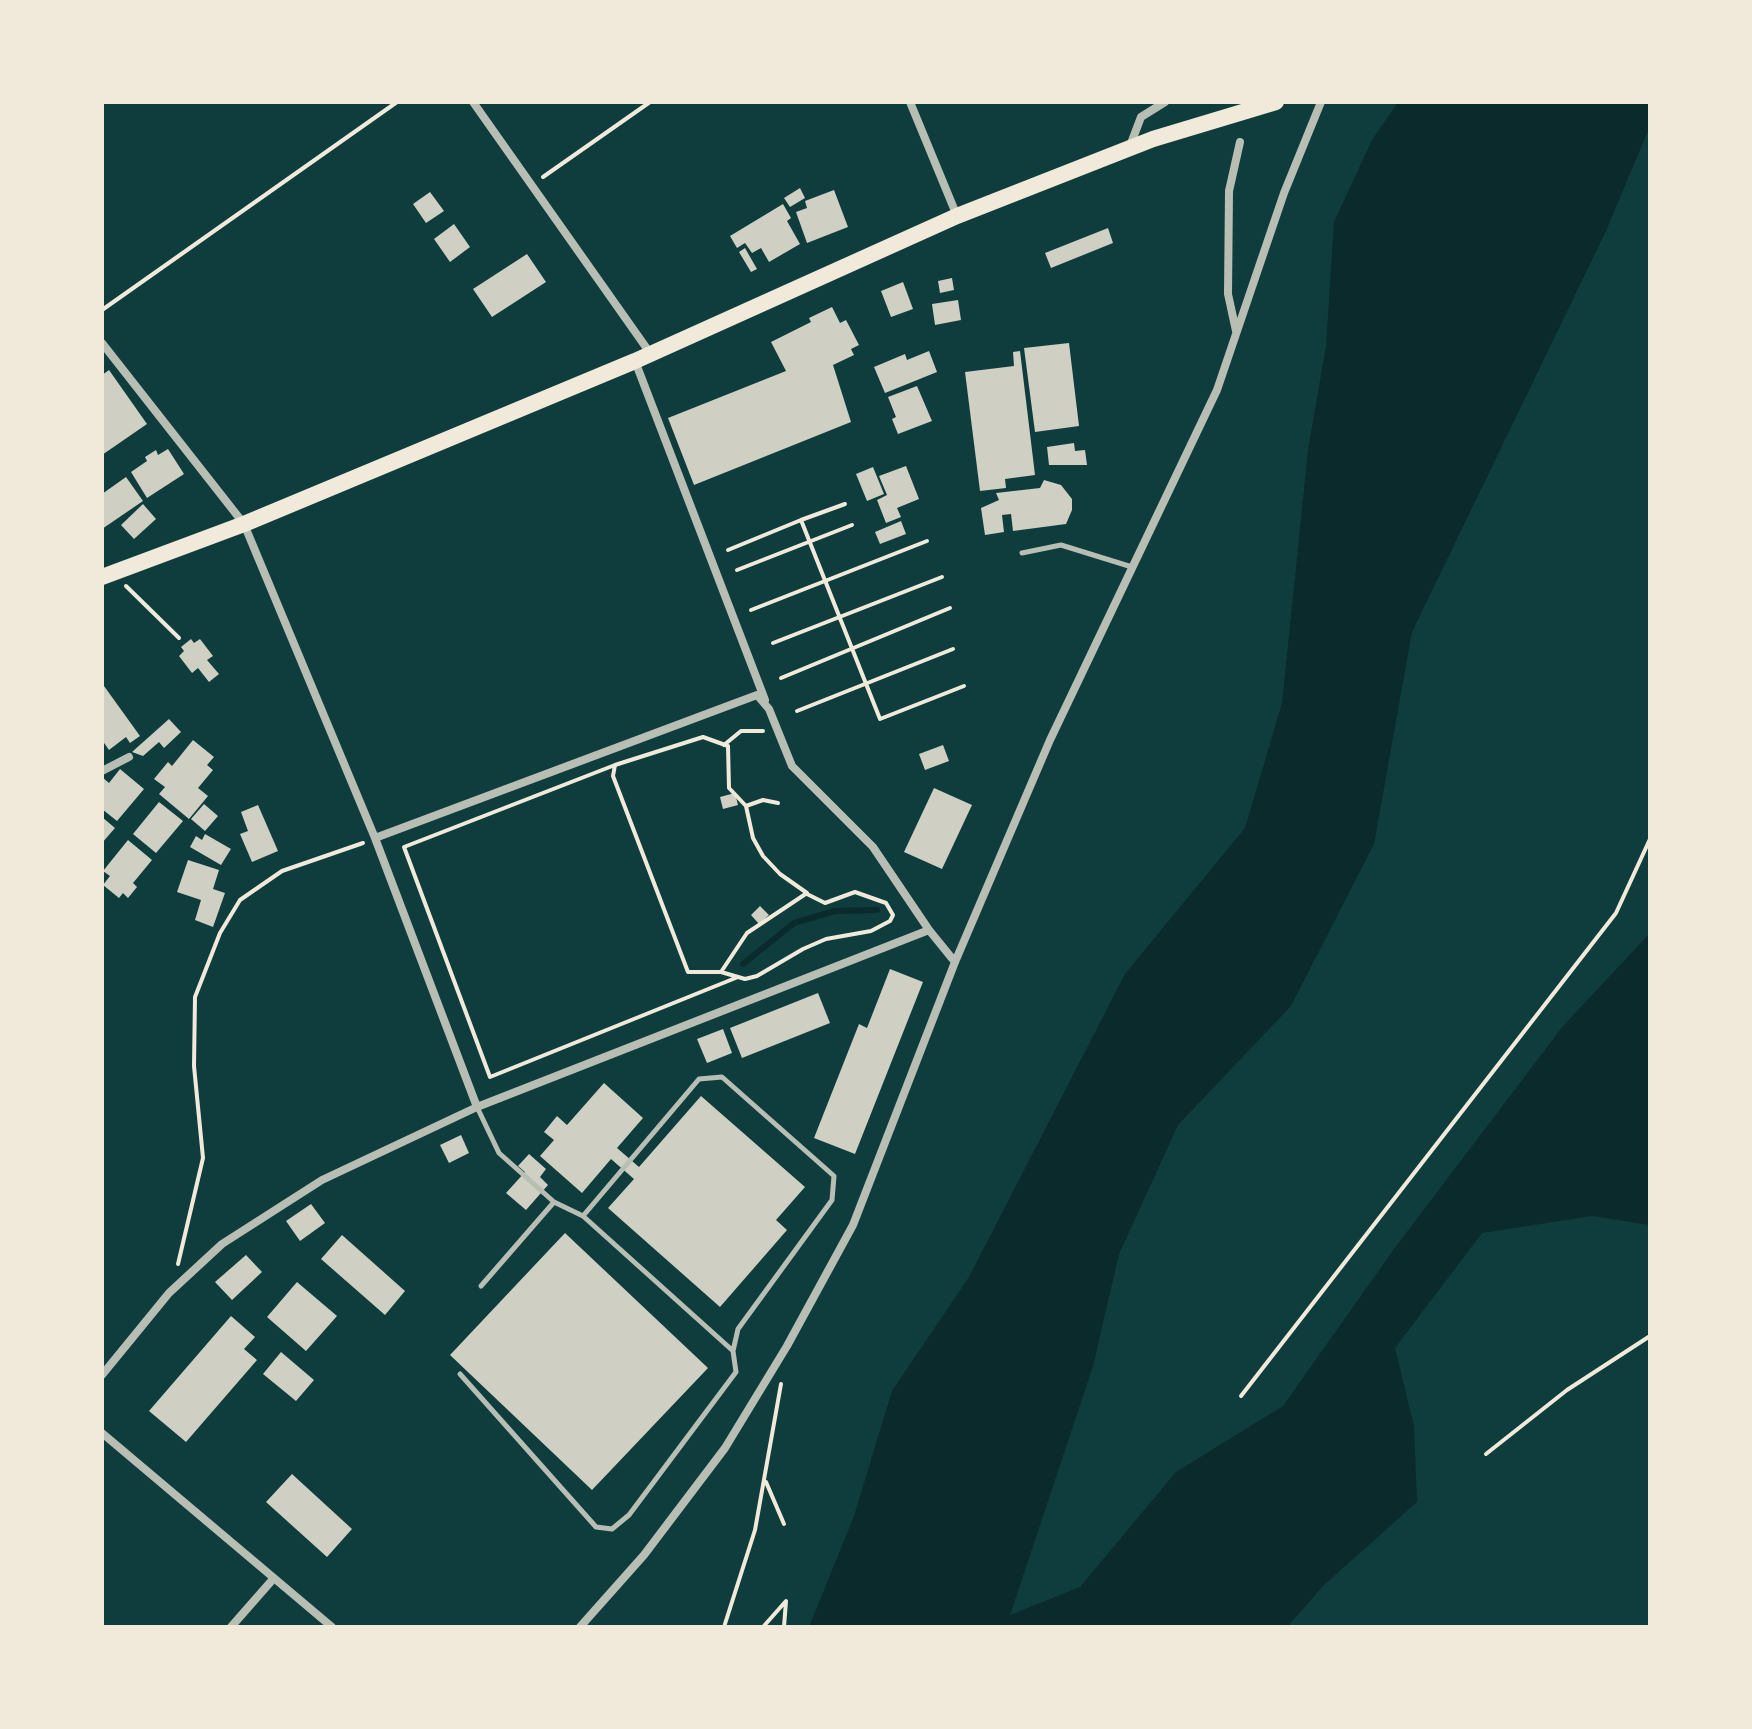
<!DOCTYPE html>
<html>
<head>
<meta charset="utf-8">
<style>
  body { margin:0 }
  #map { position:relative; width:1752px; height:1729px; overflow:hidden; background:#0f3d3e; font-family:Helvetica,sans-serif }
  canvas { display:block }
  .frame { position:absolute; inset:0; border:104px solid #f1e9da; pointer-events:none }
</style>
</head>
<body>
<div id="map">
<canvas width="1752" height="1729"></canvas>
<div class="frame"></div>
</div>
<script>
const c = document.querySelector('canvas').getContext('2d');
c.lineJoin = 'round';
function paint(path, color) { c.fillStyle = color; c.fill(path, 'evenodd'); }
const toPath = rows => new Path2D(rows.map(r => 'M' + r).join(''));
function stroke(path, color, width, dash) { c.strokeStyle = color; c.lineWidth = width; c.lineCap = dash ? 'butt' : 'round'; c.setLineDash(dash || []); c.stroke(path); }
const water = toPath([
  [1398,102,1650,102,1650,126,1606,231,1412,632,1374,844,1291,1006,1178,1125,1119,1254,1093,1366,1010,1615,1080,1587,1176,1472,1283,1406,1394,1249,1563,1026,1650,933,1650,1225,1592,1216,1482,1233,1395,1348,1414,1426,1417,1502,1324,1585,1287,1627,809,1627,854,1516,892,1391,969,1277,1125,974,1245,828,1282,703,1308,450,1326,346,1334,222,1372,140]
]);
const stream = toPath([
  [743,964,794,923,835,911,877,910]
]);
const building = toPath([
  [800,188,805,198,790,207,784,198],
  [834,190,848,227,807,243,796,212,807,208,805,201],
  [430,192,444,211,426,223,413,204],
  [783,204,791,218,787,221,800,244,769,262,761,248,752,253,745,243,737,248,730,236],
  [454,224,470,247,450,262,434,239],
  [1108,228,1113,243,1051,268,1045,253],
  [745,248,757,269,751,272,739,252],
  [527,254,546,282,492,317,473,289],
  [952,278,954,290,940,293,938,281],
  [903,282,913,309,891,317,881,291],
  [958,300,961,320,935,325,932,304],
  [832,307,840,323,846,320,859,345,851,349,854,355,833,365,851,422,694,485,668,418,786,371,771,342,811,322,809,318],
  [1069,343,1079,426,1035,432,1024,348],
  [929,351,937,372,885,393,874,367,905,354,907,360],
  [1020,351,1035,475,1005,479,1006,488,980,491,965,372,1014,366,1013,352],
  [109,370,147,424,102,455,102,375],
  [917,386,932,421,898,434,892,419,896,417,888,397],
  [1074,443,1075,451,1085,450,1087,465,1049,465,1047,447],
  [168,449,184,474,147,498,131,472,147,461,145,457,156,450,158,455],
  [906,466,919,499,897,508,901,517,886,523,877,500,887,495,879,476],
  [873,467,884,494,867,501,856,474],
  [126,477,143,501,102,529,102,494],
  [1044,480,1061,485,1072,499,1072,510,1066,524,1013,531,1011,514,1002,515,1004,532,985,535,981,508,999,500,996,493,1040,488],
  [143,504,156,519,134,539,121,525],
  [901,521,906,534,880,544,875,532],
  [191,639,194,643,200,639,213,656,207,660,219,674,209,682,198,668,192,673,179,656,184,651,181,647],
  [104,686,140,736,130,743,126,737,109,750,102,740],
  [169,719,181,732,164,748,159,742,143,756,132,752],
  [193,740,214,757,207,765,213,770,198,788,208,796,189,819,159,794,165,787,154,779,168,762,172,766],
  [943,745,949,761,925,770,919,754],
  [120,769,144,789,117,821,102,809,102,777,109,783],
  [934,788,972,805,942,869,904,852],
  [735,793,738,805,723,809,720,797],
  [159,802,183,821,156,853,133,834],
  [204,804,218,816,205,831,191,819],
  [258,805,278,851,252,862,240,834,248,831,241,812],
  [102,817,115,828,102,843],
  [205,834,231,849,221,865,190,847,196,836,202,840],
  [128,840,152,860,133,883,137,887,128,898,123,893,119,898,103,885,110,876,103,871],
  [188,860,219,870,213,889,225,893,213,927,195,920,201,900,177,892],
  [760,906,769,915,759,924,751,915],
  [890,969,923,982,855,1154,814,1138,859,1024,867,1028],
  [818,993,830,1023,742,1058,730,1028],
  [723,1029,732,1053,707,1063,697,1039],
  [604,1083,643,1118,617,1148,639,1167,701,1096,805,1187,776,1220,787,1230,720,1307,608,1208,634,1179,611,1159,582,1193,540,1156,554,1140,544,1132,557,1116,567,1125],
  [461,1135,469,1153,449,1163,440,1145],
  [529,1154,546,1169,540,1177,548,1185,526,1210,506,1193,525,1172,518,1166],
  [311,1204,325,1223,300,1241,286,1221],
  [565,1233,708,1368,592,1490,450,1355],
  [342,1235,405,1291,385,1315,321,1259],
  [246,1255,262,1272,232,1300,215,1282],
  [297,1282,337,1316,306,1351,267,1317],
  [231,1316,255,1337,244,1349,257,1360,186,1442,149,1411],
  [281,1352,314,1380,296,1401,263,1374],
  [292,1474,352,1529,327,1557,266,1502]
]);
const path = toPath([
  [543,177,650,102],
  [102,310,397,102],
  [845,504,801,520,880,719,964,686],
  [728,550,801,520],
  [737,570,852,525],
  [126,586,179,638],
  [751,610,927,541],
  [773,643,942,577],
  [781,678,950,608],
  [797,711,953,649],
  [703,737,728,746,729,788,746,806,753,838,763,856,780,874,807,893,747,933,721,972,688,972,613,776,615,765,703,737],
  [724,745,741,731,763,731],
  [615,765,404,847,490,1077,738,977],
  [746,806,763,800,778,803],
  [721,972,745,979,757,976,803,949,826,939,871,931,890,921,893,915,886,903,855,892,825,903,807,894],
  [178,1264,203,1158,194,1066,195,997,220,933,240,900,282,871,363,843],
  [1241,1396,1616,913,1650,839],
  [1486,1454,1567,1390,1650,1336],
  [766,1482,784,1524],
  [724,1627,755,1530,781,1384],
  [763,1627,786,1601,784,1627]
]);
const service = toPath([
  [1022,553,1061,545,1132,567],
  [477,1107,499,1153,554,1202,583,1216,732,1350],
  [481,1286,554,1202],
  [460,1374,596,1527,612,1529,629,1515,736,1372,733,1351,738,1329,832,1200,834,1176,722,1077,699,1079,583,1216]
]);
const minor = toPath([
  [473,102,650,353],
  [910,102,957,216],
  [1130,146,1141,117,1165,102],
  [1236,331,1228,294,1229,191,1240,142],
  [102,343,244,524,375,838,477,1107,929,930,955,962],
  [635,361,765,700],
  [102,771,129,757],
  [375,838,757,695,769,709,792,766,873,847,929,930],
  [102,1375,169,1293,222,1244,322,1180,477,1107],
  [102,1433,332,1627],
  [231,1627,274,1578],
  [580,1627,644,1555,725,1448,787,1346,853,1225,955,962,1050,740,1217,390,1284,193,1321,102]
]);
const secondary = toPath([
  [102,577,244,524,635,361,957,216,1153,139,1276,102]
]);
paint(water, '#0a2a2b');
stroke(stream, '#0a2a2b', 6);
paint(building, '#cfcfc3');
stroke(path, '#f1e9da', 4);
stroke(service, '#b8beb3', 5);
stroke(minor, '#b8beb3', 8);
stroke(secondary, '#f1e9da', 16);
</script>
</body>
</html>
